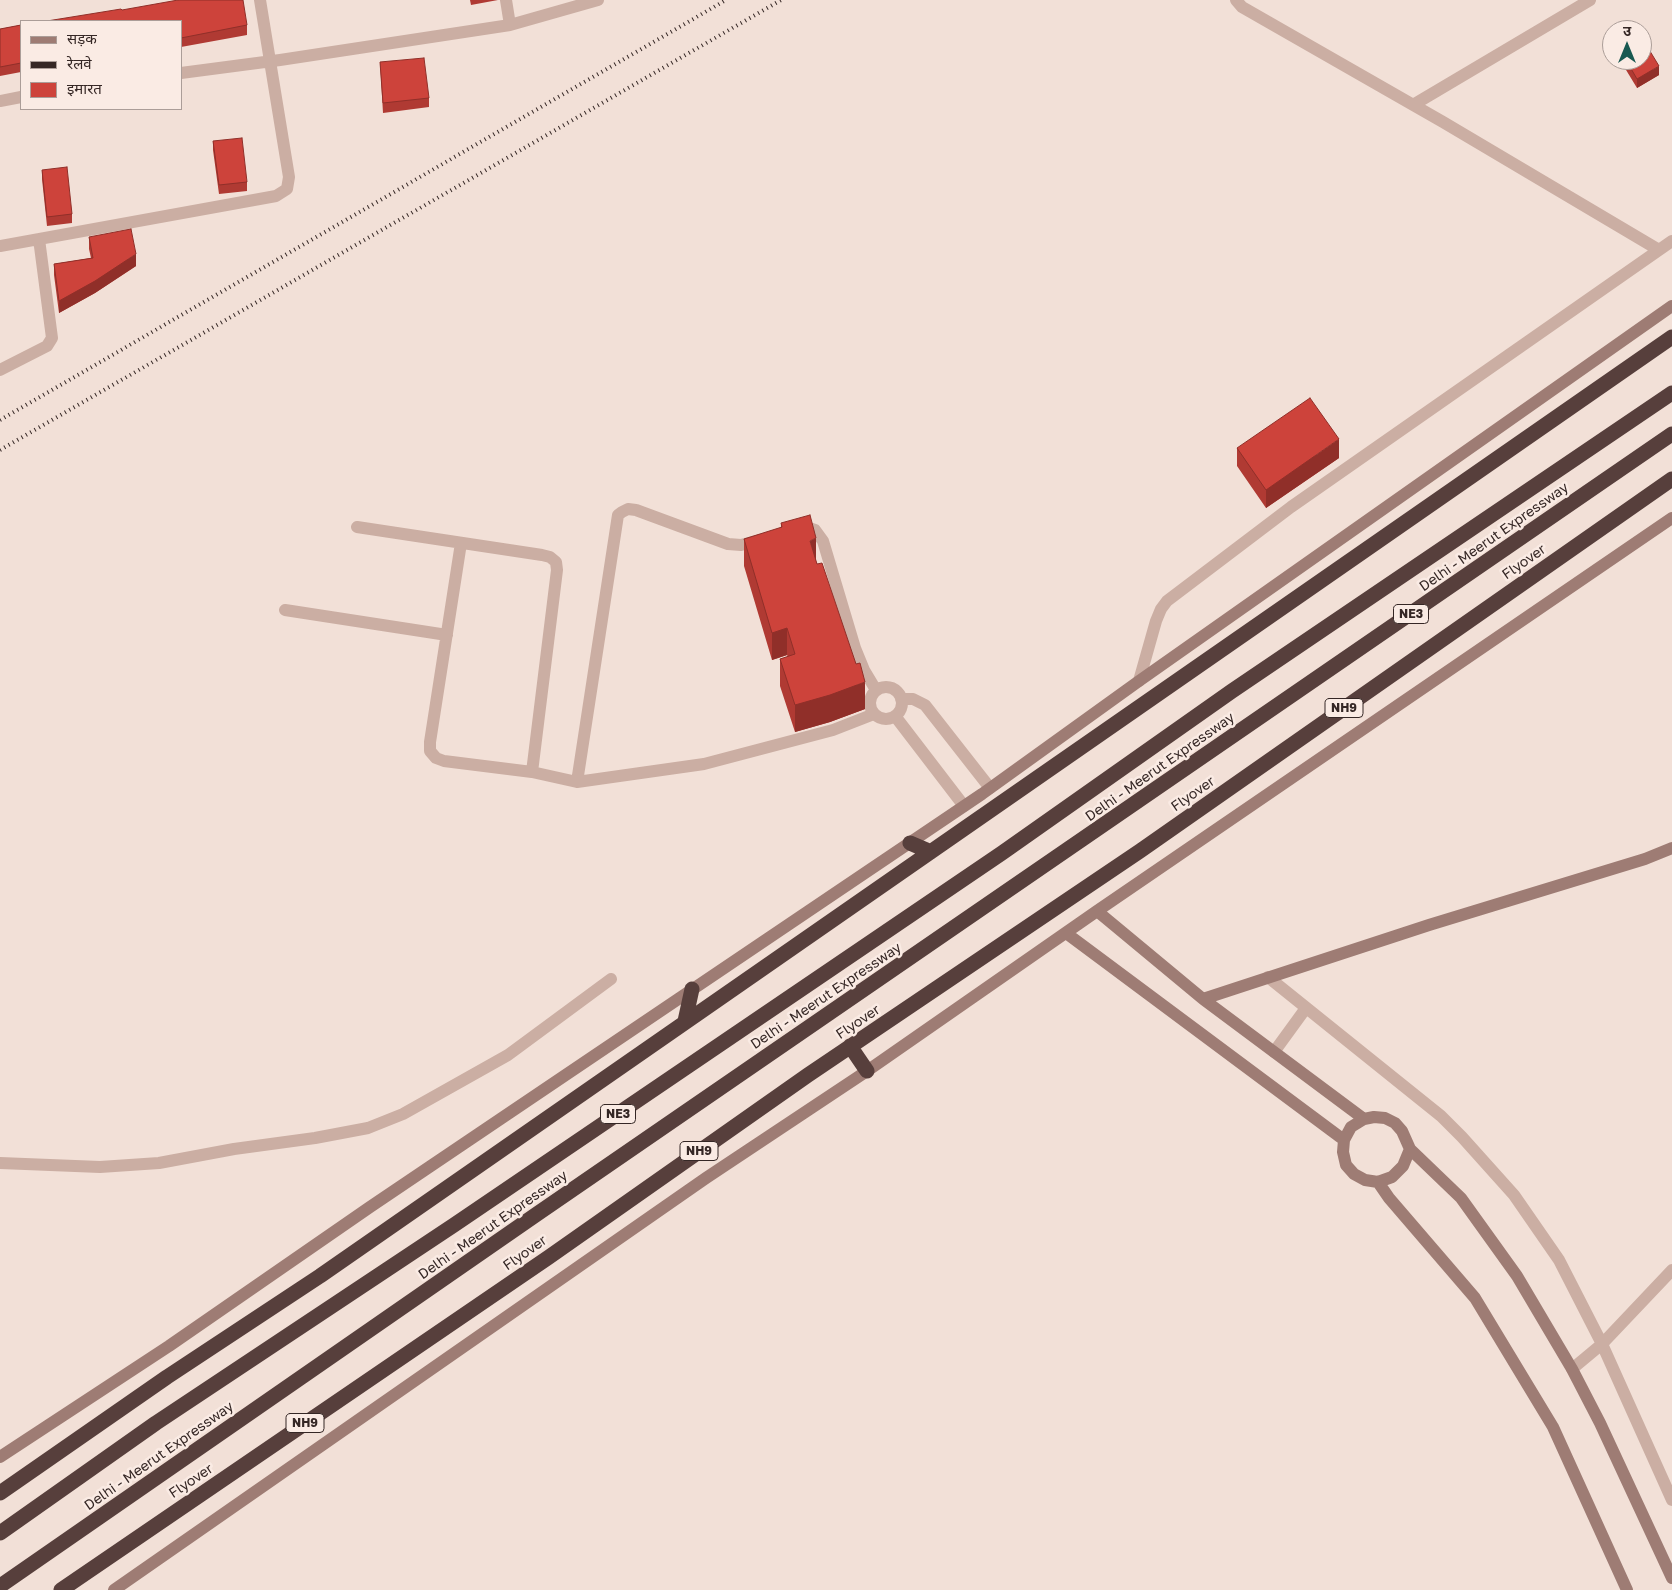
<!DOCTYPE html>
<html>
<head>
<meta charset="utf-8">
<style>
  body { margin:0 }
  #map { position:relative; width:1672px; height:1590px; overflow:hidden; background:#f2e0d7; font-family:"Golos Text","Noto Sans Devanagari",sans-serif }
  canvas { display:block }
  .legend { position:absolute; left:20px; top:20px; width:162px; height:90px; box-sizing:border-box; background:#faebe4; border:1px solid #ab9d98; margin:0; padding:6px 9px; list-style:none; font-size:15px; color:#352725 }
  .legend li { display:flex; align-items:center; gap:10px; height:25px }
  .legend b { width:25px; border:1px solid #ab9d98 }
  .north { position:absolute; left:1602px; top:20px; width:50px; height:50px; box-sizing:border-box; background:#faebe4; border:1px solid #ab9d98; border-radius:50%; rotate:0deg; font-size:14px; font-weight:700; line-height:20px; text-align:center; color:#352725 }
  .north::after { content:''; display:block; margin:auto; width:18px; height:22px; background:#195951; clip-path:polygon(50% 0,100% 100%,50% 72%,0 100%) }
</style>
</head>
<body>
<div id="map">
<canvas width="1672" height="1590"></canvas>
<ul class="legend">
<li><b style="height:6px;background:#9e7c74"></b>सड़क</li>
<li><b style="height:6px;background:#352725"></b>रेलवे</li>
<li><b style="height:14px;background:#cd433b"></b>इमारत</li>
</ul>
<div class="north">उ</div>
</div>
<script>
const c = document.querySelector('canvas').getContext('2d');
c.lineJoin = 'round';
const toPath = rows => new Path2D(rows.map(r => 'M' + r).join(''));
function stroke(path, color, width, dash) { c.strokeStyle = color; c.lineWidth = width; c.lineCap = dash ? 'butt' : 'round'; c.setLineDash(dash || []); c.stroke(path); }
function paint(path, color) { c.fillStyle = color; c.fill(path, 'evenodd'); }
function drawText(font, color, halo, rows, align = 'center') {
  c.font = font + ' "Golos Text",sans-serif'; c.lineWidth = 5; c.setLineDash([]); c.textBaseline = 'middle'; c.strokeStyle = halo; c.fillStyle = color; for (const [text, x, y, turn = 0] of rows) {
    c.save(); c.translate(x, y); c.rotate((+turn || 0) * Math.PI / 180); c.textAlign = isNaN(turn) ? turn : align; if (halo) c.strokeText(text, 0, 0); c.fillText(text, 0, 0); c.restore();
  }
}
const street = toPath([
  [506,0,510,25],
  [1236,0,1242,7,1443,122,1659,250],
  [181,73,280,60,510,25,598,0],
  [0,101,21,97],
  [1413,105,1590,0],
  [0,246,276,196,287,189,289,177,260,0],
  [0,370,47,346,52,338,39,239],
  [357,527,542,555,550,557,556,562,557,570,532,772],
  [799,530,809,528,815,530,823,541,855,648,864,670,876,690],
  [760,540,741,545,728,544,636,510,628,509,622,512,618,515,577,782,704,764,833,730,874,714],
  [461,543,430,742,430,751,436,758,444,761,532,772,577,782],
  [285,610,447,635],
  [1139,681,1156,621,1161,609,1167,601,1291,507,1672,241],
  '870 703a16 16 0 1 1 32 0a16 16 0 1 1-32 0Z',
  [901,699,913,699,925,705,990,788],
  [895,716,964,806],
  [1268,977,1441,1116,1462,1137,1514,1195,1559,1260,1602,1344,1672,1500],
  [1274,1052,1306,1008],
  [0,1163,100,1167,159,1163,234,1149,315,1138,368,1128,403,1114,508,1055,611,979],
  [1572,1369,1602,1344,1672,1270]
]);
const secondary = toPath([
  [1097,911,1203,999,1364,1119],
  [1066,933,1344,1140],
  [1203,999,1429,925,1645,859,1672,848],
  [1410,1149,1403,1166,1392,1177,1378,1182,1365,1180,1354,1174,1346,1165,1343,1152,1344,1140,1351,1127,1364,1119,1374,1117,1385,1118,1395,1123,1402,1131,1410,1149,1461,1198,1517,1276,1572,1369,1600,1423,1672,1578],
  [1378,1182,1389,1198,1475,1298,1553,1427,1627,1590],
  [0,1457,169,1346,370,1207,982,794,1139,681,1672,306],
  [114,1590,706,1178,867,1071,1097,911,1672,518]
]);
const highway = toPath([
  [910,843,931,852],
  [685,1021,692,989],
  [850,1046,867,1071],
  [0,1493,167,1377,320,1276,1672,337],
  [0,1533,156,1423,454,1225,1002,853,1232,691,1672,393],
  [0,1586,537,1214,1672,434],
  [61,1590,549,1257,808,1075,1140,851,1672,479]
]);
const rail = toPath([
  [0,420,726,0],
  [0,450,781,0]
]);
const wall = toPath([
  [470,0,498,0,471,5],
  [122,10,247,25,247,35,181,47,181,21],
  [21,25,21,72,0,76,0,29],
  [1620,60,1642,60,1659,75,1637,88],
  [380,62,429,98,429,107,383,113],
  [213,141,247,182,247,191,219,194,213,150],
  [42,170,72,214,72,223,47,226,42,179],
  [89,237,136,266,95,293,59,313,54,275,54,264,91,258,89,249],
  [1237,448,1339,458,1266,508,1237,466],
  [781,523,816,561,865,709,830,722,795,732,780,686,780,659,788,657,787,655,772,660,744,566,744,539,781,528]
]);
const shadedWall = toPath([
  [1659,66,1659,75,1637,88,1637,79],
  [136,254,136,266,95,293,59,313,59,301],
  [1339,439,1339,458,1266,508,1266,490],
  [816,538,816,565,810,541],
  [787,628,787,655,772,660,772,633],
  [865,682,865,709,830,722,795,732,795,705]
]);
const building = toPath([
  [178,0,243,0,247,25,181,38,181,21,47,21,121,9,122,10,178,0],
  [21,25,21,63,0,67,0,29,21,25],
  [1642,38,1659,66,1637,79,1626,60,1642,60,1642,38],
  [424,58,429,98,383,103,380,62,424,58],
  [242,138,247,182,219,185,213,141,242,138],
  [67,167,72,214,47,217,42,170,67,167],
  [131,229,136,254,95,281,59,301,54,264,93,258,89,237,131,229],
  [1310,398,1339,439,1266,490,1237,448,1310,398],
  [810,515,816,538,810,541,817,564,822,563,856,664,860,663,865,682,830,695,795,705,780,659,795,654,787,628,772,633,744,539,782,527,781,523,810,515]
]);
const shields = [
  [1411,614,35],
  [1344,708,38],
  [618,1114,35],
  [699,1151,38],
  [305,1423,38]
];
const shieldNames = [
  ["NE3",1411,614],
  ["NH9",1344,708],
  ["NE3",618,1114],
  ["NH9",699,1151],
  ["NH9",305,1423]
];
const streetNames = [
  ["Delhi - Meerut Expressway",1494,537,-35],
  ["Flyover",1524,562,-35],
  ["Delhi - Meerut Expressway",1160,767,-35],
  ["Flyover",1193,794,-35],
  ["Delhi - Meerut Expressway",826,996,-34],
  ["Flyover",858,1022,-34],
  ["Delhi - Meerut Expressway",493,1225,-35],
  ["Flyover",525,1253,-35],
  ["Delhi - Meerut Expressway",159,1456,-35],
  ["Flyover",191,1481,-34]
];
stroke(street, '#cbaea3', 12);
stroke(secondary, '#9e7c74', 12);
stroke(highway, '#573f3c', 15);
stroke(rail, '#352725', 4, [1, 4]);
paint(wall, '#b03a33');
paint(shadedWall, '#902f29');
paint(building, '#cd433b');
stroke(building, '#902f29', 1);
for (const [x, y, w] of shields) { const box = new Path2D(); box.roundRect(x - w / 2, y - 9.5, w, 19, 4); c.fillStyle = '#faebe4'; c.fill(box); stroke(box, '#352725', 1); }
drawText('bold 12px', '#352725', null, shieldNames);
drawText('14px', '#352725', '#faebe4', streetNames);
</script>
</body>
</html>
